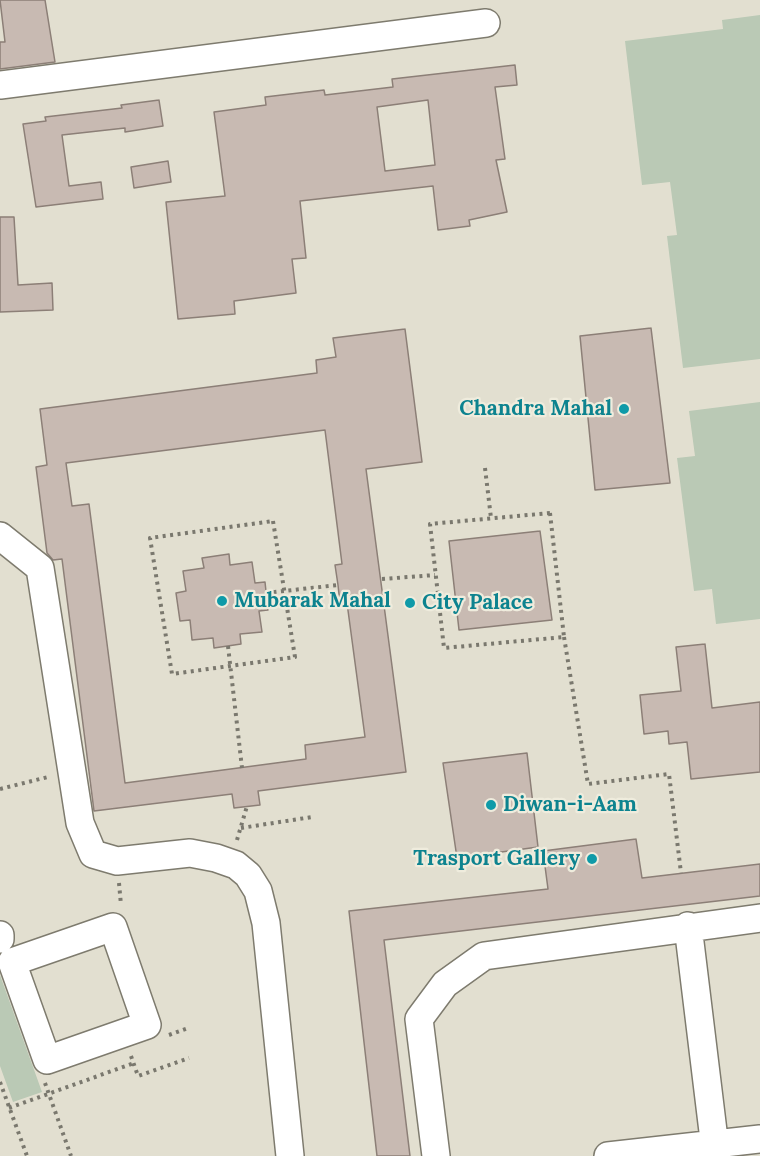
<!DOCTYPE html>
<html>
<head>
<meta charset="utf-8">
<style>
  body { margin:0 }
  canvas { display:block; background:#e2dfd0 }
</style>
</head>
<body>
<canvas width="760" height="1156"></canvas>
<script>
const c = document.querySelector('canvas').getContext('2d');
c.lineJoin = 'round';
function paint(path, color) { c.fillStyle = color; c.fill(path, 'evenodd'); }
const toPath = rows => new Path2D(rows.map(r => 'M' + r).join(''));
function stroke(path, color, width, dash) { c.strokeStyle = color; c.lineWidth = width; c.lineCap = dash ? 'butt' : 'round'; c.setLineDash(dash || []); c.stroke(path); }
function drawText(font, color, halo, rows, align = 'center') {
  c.font = font + ' Lora,serif'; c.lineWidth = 4.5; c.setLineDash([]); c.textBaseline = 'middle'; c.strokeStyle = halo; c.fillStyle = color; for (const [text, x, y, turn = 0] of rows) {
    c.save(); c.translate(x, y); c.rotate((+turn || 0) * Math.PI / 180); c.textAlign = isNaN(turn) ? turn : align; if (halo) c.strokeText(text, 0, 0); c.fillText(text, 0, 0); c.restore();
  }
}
const green = toPath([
  [760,15,760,359,683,368,667,236,677,235,670,182,642,185,625,41,723,29,722,20],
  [760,402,760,619,716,624,712,589,694,591,677,458,695,456,689,411],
  [0,975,42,1092,13,1102,0,1066]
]);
const building = toPath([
  [0,0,45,0,55,62,0,69,0,42,5,42,0,0],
  [515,65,517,85,495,87,505,159,496,160,507,212,469,220,470,226,438,230,433,186,300,201,306,258,292,259,296,293,234,301,235,314,178,319,166,202,225,196,214,112,266,105,265,97,324,90,325,95,393,87,392,79,515,65],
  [428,100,435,165,385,171,377,107,428,100],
  [159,100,163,126,125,132,125,128,62,135,69,186,101,182,103,199,36,207,23,124,46,121,45,117,122,108,121,105,159,100],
  [168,161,171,182,134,188,131,167,168,161],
  [0,217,14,217,18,285,52,283,53,310,0,312,0,217],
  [651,328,670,483,595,490,580,336,651,328],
  [405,329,422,462,366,469,406,772,258,791,260,805,234,808,232,794,94,811,62,559,53,560,47,553,36,467,47,465,40,409,317,373,316,360,336,357,333,338,405,329],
  [325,430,342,564,335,565,338,585,340,603,347,603,365,737,305,745,306,759,125,783,89,504,72,506,66,463,325,430],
  [540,531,552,620,459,630,449,541,540,531],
  [229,554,230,565,252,562,255,583,265,582,268,610,259,611,262,632,240,634,241,644,214,648,213,638,192,640,190,620,180,621,176,593,186,591,183,571,204,568,202,558,229,554],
  [705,644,712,708,760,702,760,772,691,779,687,742,669,744,668,731,644,734,640,695,681,691,676,647,705,644],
  [527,753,538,847,457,858,443,763,527,753],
  [636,839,642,878,760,864,760,896,384,940,410,1156,377,1156,349,911,548,889,543,851,636,839]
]);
const path = toPath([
  [485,468,491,518],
  [550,513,564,637,444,648,430,524,550,513],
  [273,521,295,657,172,674,150,538,273,521],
  [382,579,435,575],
  [266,593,338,585],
  [564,637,588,784,669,774,681,873],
  [228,646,242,768],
  [0,789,48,777],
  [241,828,312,817],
  [237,840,247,806],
  [119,883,121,905],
  [169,1035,188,1028],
  [131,1056,138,1076,189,1058],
  [0,1082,27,1156],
  [45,1083,71,1156],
  [9,1108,134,1063]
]);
const minor = toPath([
  [0,85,486,23],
  [0,536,40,568,80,823,93,854,117,861,190,853,216,858,236,865,248,875,258,891,266,923,290,1156],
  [688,926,716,1156],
  [113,927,147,1025,47,1060,12,962,113,927],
  [0,935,0,939],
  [436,1156,419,1019,445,984,484,956,760,918],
  [608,1156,760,1139]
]);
const markers = [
  [624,409,6,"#0f9aa8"],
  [222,601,6,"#0f9aa8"],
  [410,603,6,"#0f9aa8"],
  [491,805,6,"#0f9aa8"],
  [592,859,6,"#0f9aa8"]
];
const cultureNames = [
  ["Chandra Mahal",612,409,"right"],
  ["Mubarak Mahal",234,601],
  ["City Palace",422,603],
  ["Diwan-i-Aam",503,805],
  ["Trasport Gallery",580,859,"right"]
];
paint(green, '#bac9b5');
paint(building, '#c8bab2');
stroke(building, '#8c7f77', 1.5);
stroke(minor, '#7e7b6e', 30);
stroke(path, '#7a786e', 4, [3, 4.5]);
stroke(minor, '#fff', 27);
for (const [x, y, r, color] of markers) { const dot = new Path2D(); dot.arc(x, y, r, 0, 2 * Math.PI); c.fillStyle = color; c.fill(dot); stroke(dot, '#efecdd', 2); }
drawText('bold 21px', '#0d838f', '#efecdd', cultureNames, 'left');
</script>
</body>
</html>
